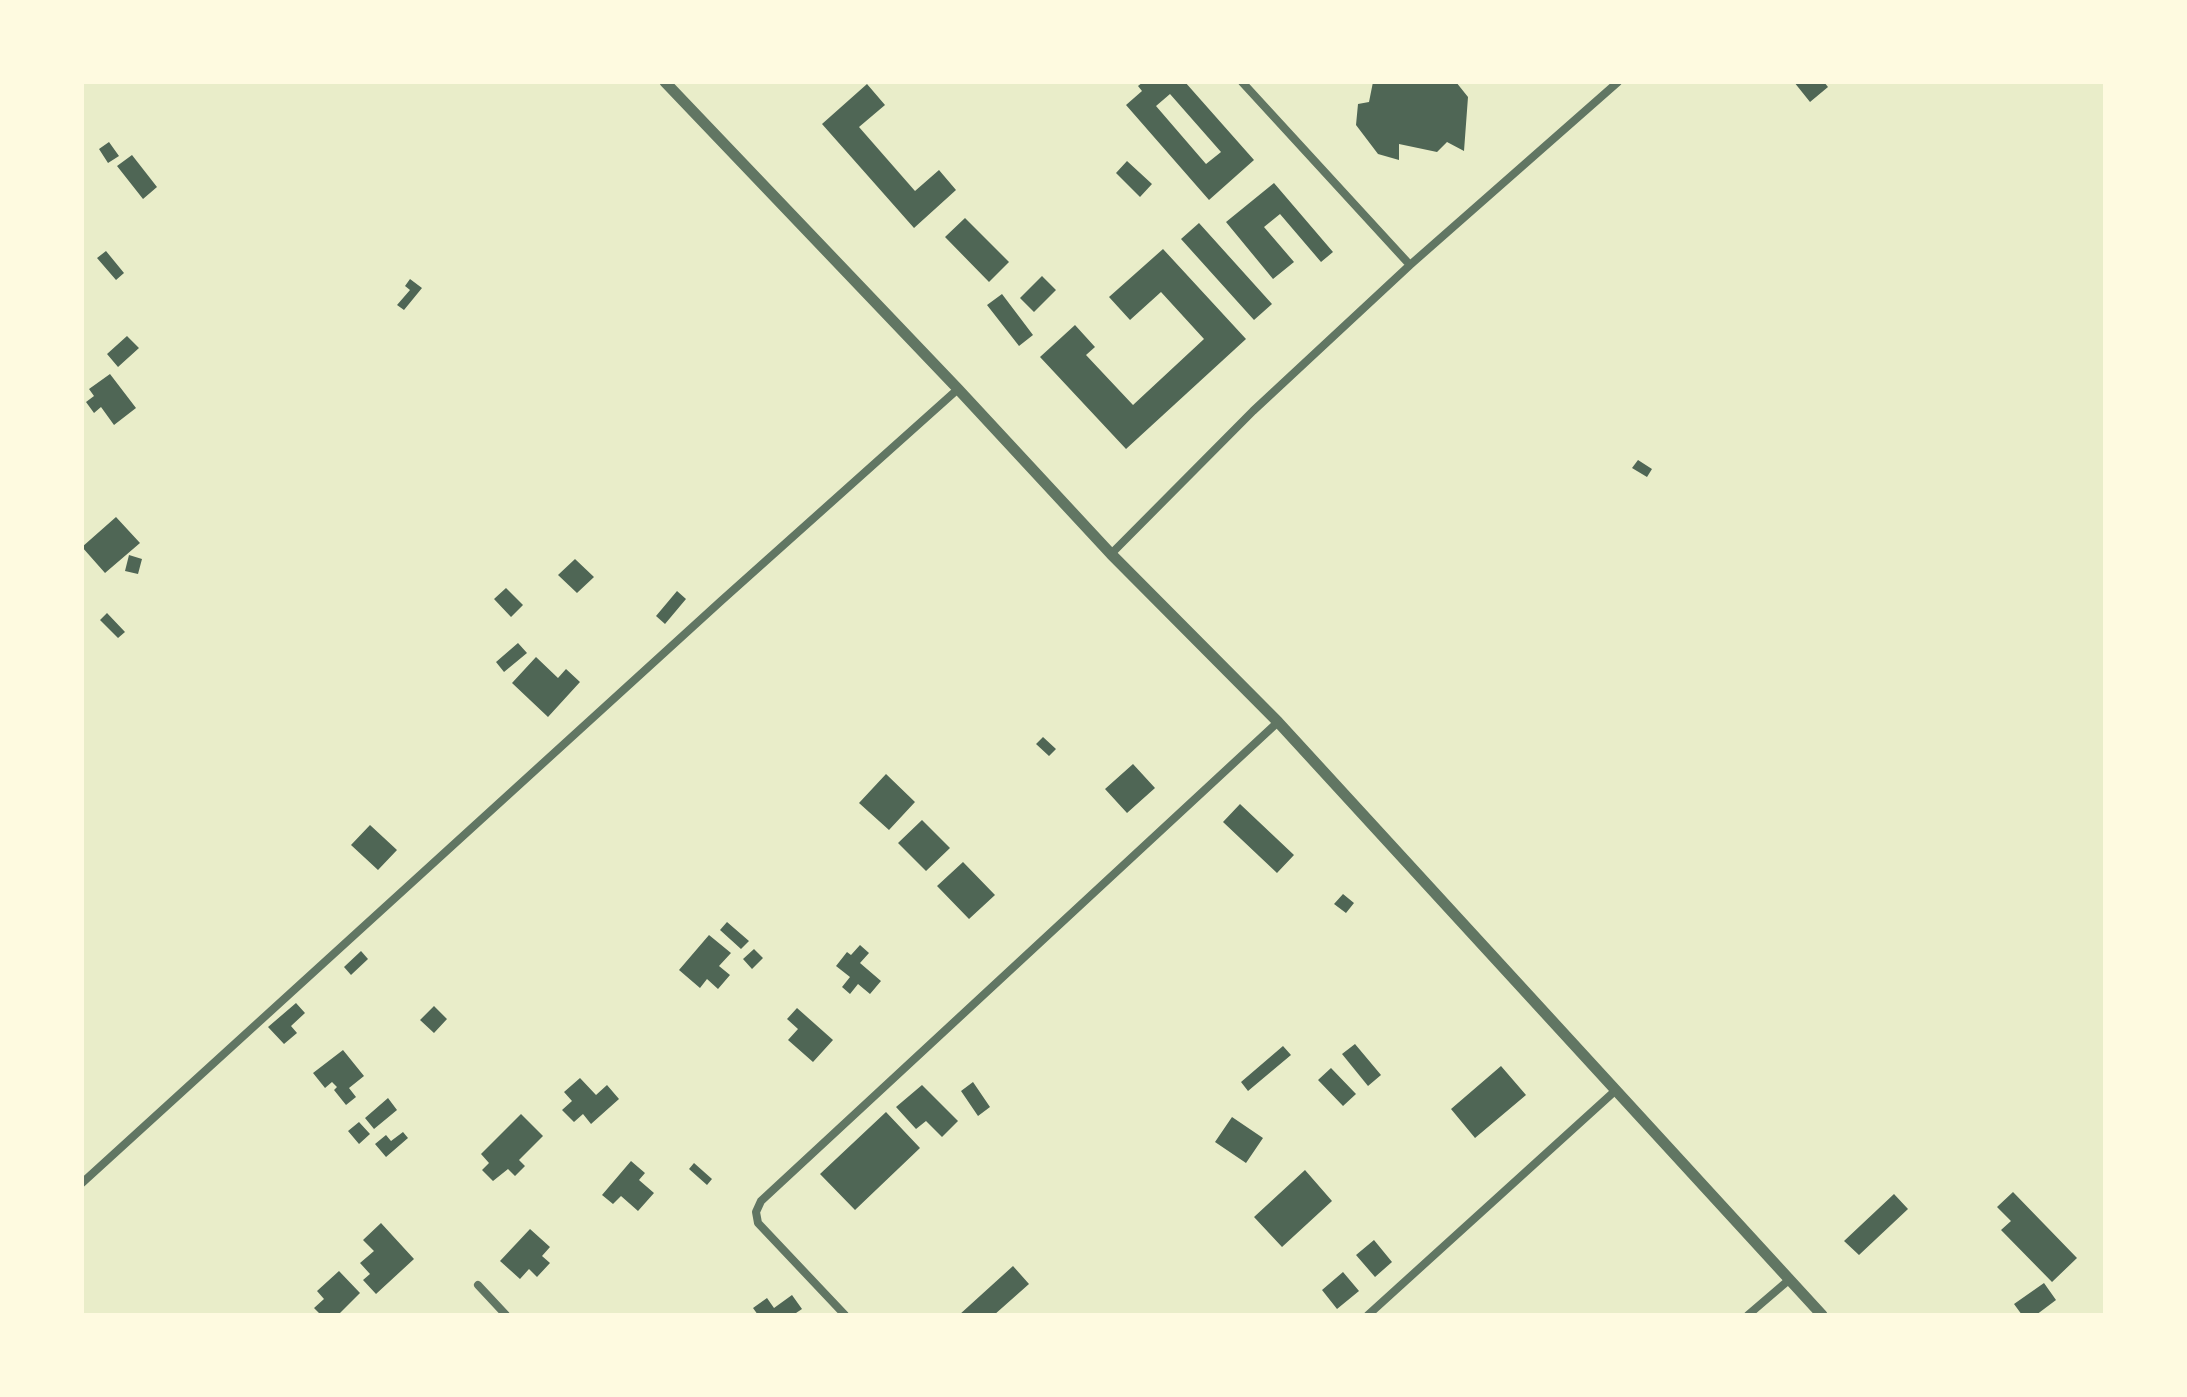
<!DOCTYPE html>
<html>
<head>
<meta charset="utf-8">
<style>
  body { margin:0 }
  #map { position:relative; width:2187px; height:1397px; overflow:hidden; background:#e9edc9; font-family:Merriweather,serif }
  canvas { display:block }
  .frame { position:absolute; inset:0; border:84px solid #fefae0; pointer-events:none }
</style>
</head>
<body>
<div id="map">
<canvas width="2187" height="1397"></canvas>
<div class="frame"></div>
</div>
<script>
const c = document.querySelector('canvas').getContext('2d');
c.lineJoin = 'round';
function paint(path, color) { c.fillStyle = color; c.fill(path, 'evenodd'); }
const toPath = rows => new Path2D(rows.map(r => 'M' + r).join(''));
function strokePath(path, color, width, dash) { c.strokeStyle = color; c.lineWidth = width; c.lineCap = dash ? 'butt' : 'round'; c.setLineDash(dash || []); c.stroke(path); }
paint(toPath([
  [1143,82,1185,82,1254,160,1209,200,1126,105,1142,91,1138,86],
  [1170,94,1221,152,1206,164,1156,106],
  [1373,82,1456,82,1468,97,1464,151,1447,142,1437,152,1399,144,1399,160,1378,154,1356,125,1358,104,1369,102],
  [1794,82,1824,82,1828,87,1810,102],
  [867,84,885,105,859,127,915,191,939,170,956,190,914,228,822,124],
  [109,142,119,156,108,163,99,149],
  [132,155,157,187,143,199,117,166],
  [1127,161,1152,184,1140,197,1116,173],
  [1274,183,1333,252,1321,262,1280,214,1264,227,1294,262,1273,279,1226,222],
  [965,218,1009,262,989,282,945,237],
  [1199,223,1272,304,1254,320,1181,239],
  [1163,249,1246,339,1126,449,1040,357,1075,325,1095,347,1086,355,1133,405,1204,339,1161,292,1130,320,1109,297],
  [106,251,124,273,116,280,97,258],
  [1042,276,1056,290,1034,312,1020,298],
  [410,279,422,288,404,310,397,305,410,290,405,286],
  [1002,294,1033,335,1019,346,987,305],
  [127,336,139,348,118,367,107,354],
  [110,374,136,408,114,425,101,407,94,413,86,402,94,396,89,389],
  [1638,460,1652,469,1647,477,1632,468],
  [116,517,140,543,105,573,82,547],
  [129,555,142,559,138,574,125,571],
  [575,559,594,577,577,593,558,575],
  [506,588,523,605,511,617,494,599],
  [677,591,686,599,665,624,656,616],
  [107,613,125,632,118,638,100,620],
  [518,643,527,653,504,672,496,662],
  [536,657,558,678,566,669,580,682,548,717,512,683],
  [1043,737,1056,749,1049,756,1036,744],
  [1133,764,1155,788,1127,813,1105,789],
  [886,774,915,802,889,830,859,803],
  [1240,804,1294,855,1277,873,1223,822],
  [922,820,950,848,926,871,898,843],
  [370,825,397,850,378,870,351,845],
  [963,862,995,895,969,919,937,886],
  [1343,894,1354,903,1346,913,1334,904],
  [727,922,749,941,741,949,720,930],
  [709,935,731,953,719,966,730,975,718,989,707,979,700,988,679,970],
  [860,945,869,953,860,963,881,981,870,994,858,984,850,994,842,987,850,977,836,966,847,952,851,955],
  [754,949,763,958,752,969,743,959],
  [361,951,368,959,351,975,344,967],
  [296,1003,305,1013,291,1026,297,1033,284,1044,268,1027],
  [434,1006,447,1019,434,1033,420,1020],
  [797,1008,833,1040,813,1062,788,1040,798,1029,787,1019],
  [1355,1044,1381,1075,1368,1086,1342,1054],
  [1283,1046,1291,1055,1248,1091,1241,1082],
  [343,1050,364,1076,349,1088,356,1097,346,1105,334,1090,337,1087,332,1082,325,1088,313,1073],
  [1501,1066,1526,1095,1475,1138,1451,1109],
  [1331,1068,1356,1094,1343,1106,1318,1080],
  [580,1078,596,1095,607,1085,619,1099,591,1124,583,1114,574,1122,562,1110,572,1101,564,1092],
  [973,1082,990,1107,978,1116,961,1091],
  [922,1085,958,1121,942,1137,926,1121,916,1129,896,1107],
  [388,1098,397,1110,374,1129,365,1118],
  [886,1112,920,1148,855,1210,820,1174],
  [521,1114,543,1136,519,1160,525,1166,515,1176,508,1169,493,1181,482,1170,489,1163,481,1154],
  [1232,1117,1263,1138,1246,1163,1215,1142],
  [359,1122,370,1134,359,1144,348,1131],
  [403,1132,408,1138,386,1157,375,1144,386,1135,391,1141],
  [631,1161,645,1173,639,1180,654,1193,638,1211,621,1196,613,1204,602,1195],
  [694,1163,712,1179,707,1185,689,1169],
  [1305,1170,1332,1201,1282,1247,1254,1217],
  [2013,1192,2077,1258,2052,1282,2001,1230,2011,1221,1997,1207],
  [1894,1194,1908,1209,1859,1255,1844,1241],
  [381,1223,414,1259,376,1294,363,1280,370,1274,360,1263,374,1251,363,1240],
  [530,1229,550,1247,542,1256,550,1263,537,1277,529,1269,520,1279,500,1261],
  [1374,1240,1392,1262,1375,1277,1356,1255],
  [1013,1266,1029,1284,994,1315,959,1315],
  [339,1271,360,1293,338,1315,321,1315,314,1308,324,1299,317,1291],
  [1343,1272,1359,1291,1337,1309,1322,1290],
  [2044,1283,2056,1300,2036,1315,2022,1315,2014,1304],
  [792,1295,802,1309,793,1315,758,1315,753,1308,767,1298,774,1308]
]), '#4f6655');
strokePath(toPath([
  [1410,265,1618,82],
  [1111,554,1253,411,1410,265,1242,82],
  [82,1183,721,601,958,389],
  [478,1285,506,1315],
  [845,1315,758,1223,756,1212,761,1201,1278,722],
  [1368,1315,1616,1090],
  [1748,1315,1790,1279]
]), '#617663', 8);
strokePath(toPath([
  [665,82,958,389,1111,554,1278,722,1822,1315]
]), '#617663', 11);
</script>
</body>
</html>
